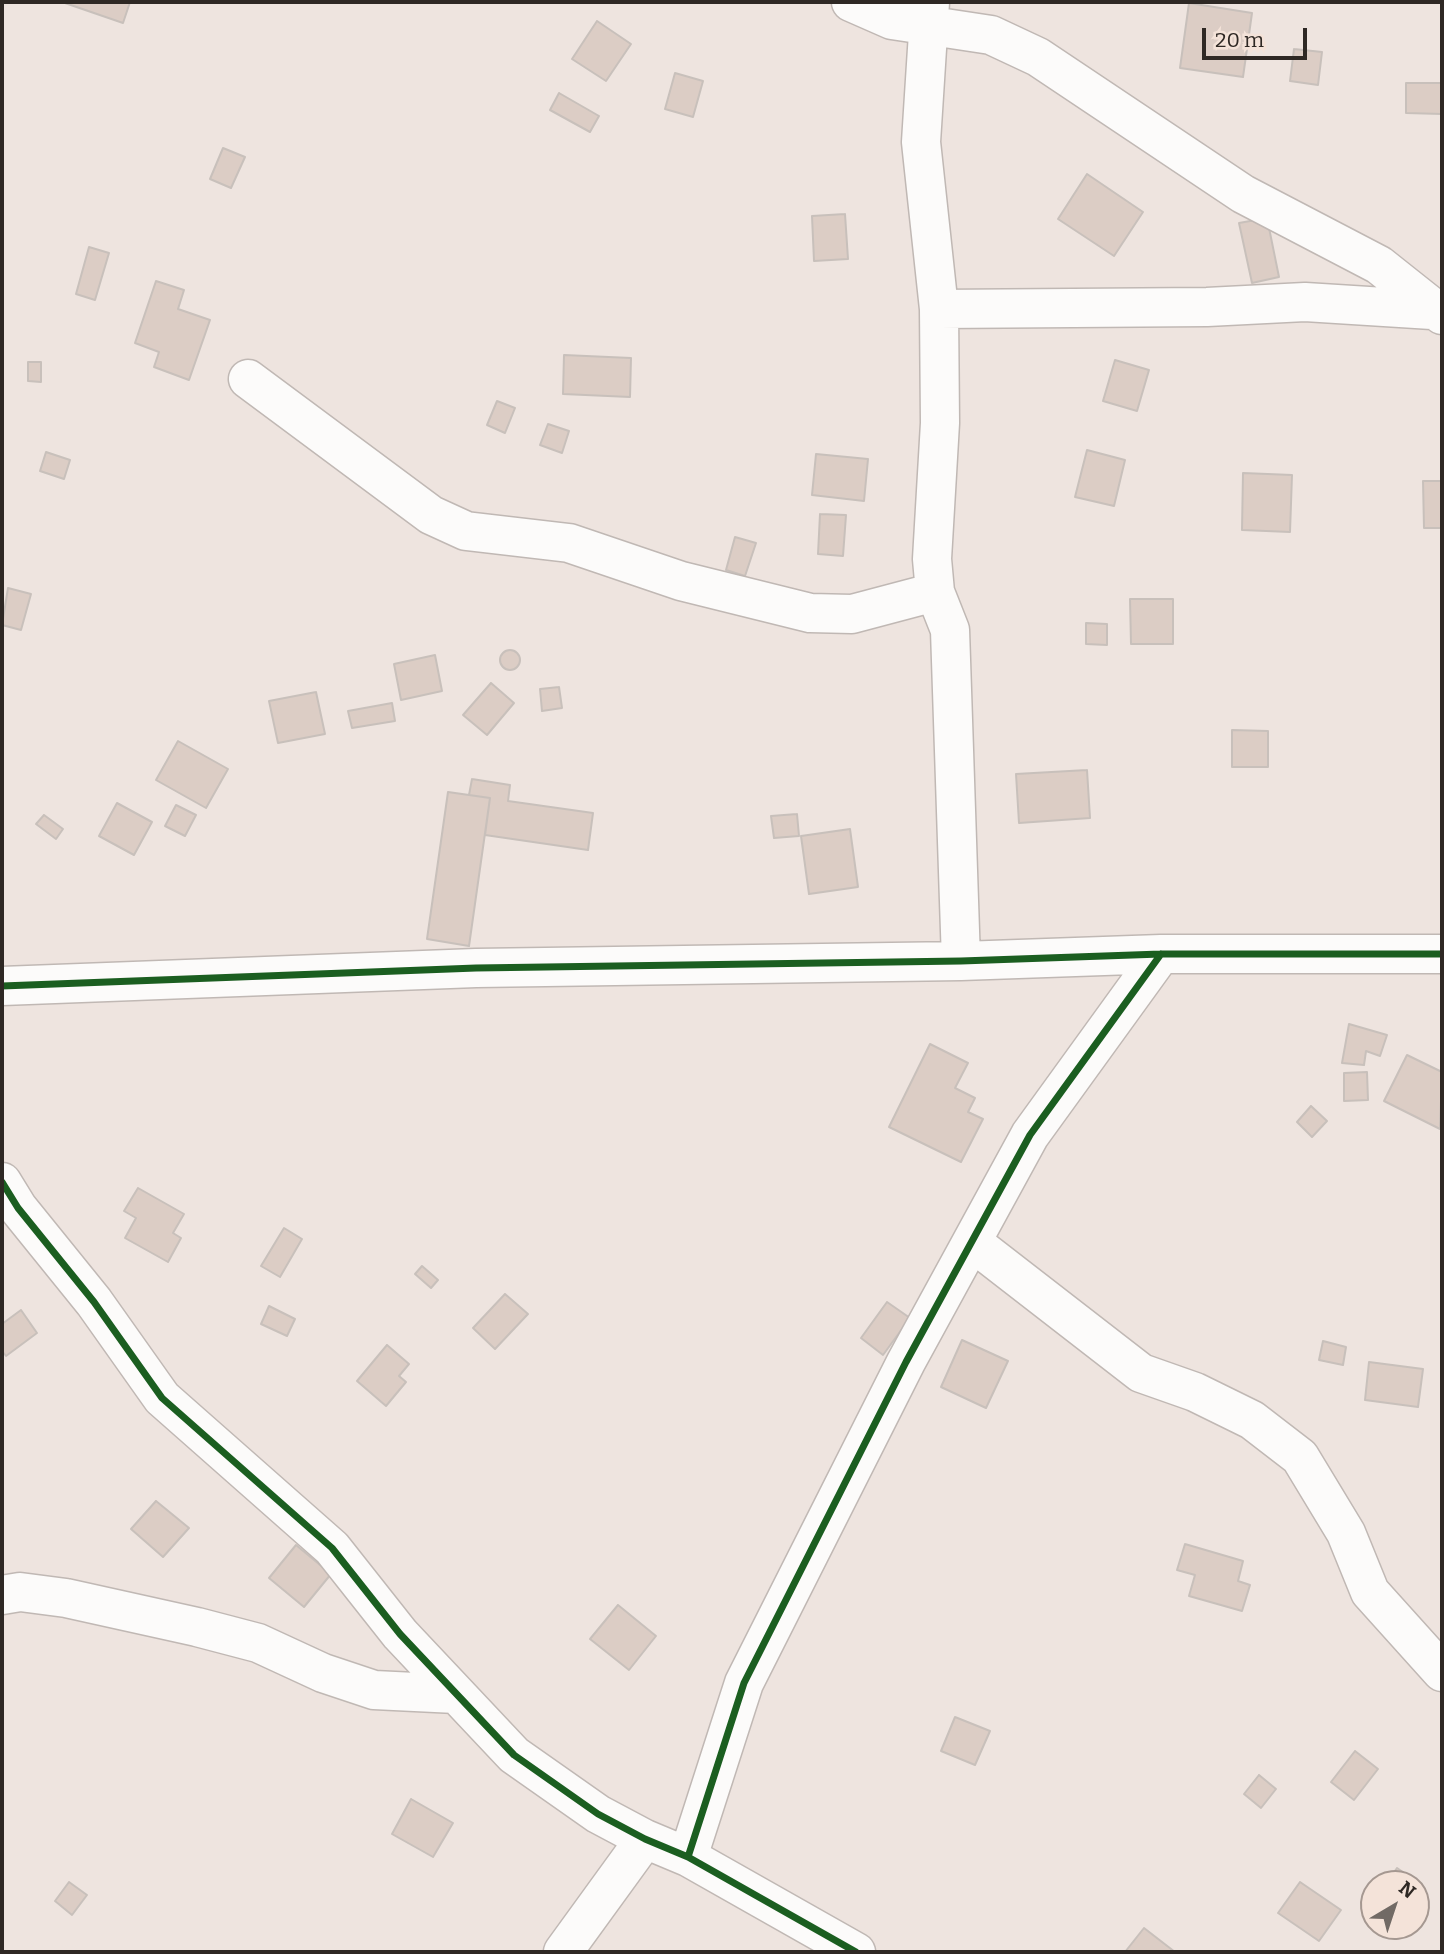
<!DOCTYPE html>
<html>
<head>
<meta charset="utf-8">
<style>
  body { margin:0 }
  #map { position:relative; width:1444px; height:1954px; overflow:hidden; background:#eee4df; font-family:Bitter,serif }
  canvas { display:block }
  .frame { position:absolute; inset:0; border:4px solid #2e2824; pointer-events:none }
  .north { position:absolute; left:1360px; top:1870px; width:70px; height:70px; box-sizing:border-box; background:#f4e3d9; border:2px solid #a59891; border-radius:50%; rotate:39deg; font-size:19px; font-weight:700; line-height:28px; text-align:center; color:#2e2824 }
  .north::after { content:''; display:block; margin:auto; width:24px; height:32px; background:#716a65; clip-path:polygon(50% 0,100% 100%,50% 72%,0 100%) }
  .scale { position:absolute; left:1202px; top:28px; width:105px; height:32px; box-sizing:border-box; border:4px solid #2e2824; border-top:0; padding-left:9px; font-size:21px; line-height:24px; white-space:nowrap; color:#2e2824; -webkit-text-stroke:5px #f4e3d9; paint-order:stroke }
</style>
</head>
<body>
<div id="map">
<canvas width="1444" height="1954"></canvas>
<div class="frame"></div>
<div class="north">N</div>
<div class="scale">20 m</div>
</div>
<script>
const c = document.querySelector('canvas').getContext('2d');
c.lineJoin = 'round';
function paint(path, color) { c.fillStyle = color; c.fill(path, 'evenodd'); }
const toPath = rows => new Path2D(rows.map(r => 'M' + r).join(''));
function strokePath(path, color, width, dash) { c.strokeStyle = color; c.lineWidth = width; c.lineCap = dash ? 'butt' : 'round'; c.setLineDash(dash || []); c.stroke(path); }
const building = toPath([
  [62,2,130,2,123,23,62,2],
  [1189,3,1252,13,1243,77,1180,68,1189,3],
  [597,21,631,44,606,81,572,59,597,21],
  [1294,49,1322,52,1318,85,1290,81,1294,49],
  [675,73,703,81,693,117,665,109,675,73],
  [1406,83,1442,83,1442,114,1406,113,1406,83],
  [559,93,599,116,590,132,550,110,559,93],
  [223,148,245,157,231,188,210,179,223,148],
  [1087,174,1143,212,1114,256,1058,219,1087,174],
  [845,214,848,259,814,261,812,216,845,214],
  [1267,218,1279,277,1252,283,1239,223,1267,218],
  [89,247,109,253,95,300,76,294,89,247],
  [156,281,184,290,178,309,210,320,189,380,154,367,159,352,135,343,156,281],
  [564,355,631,358,630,397,563,394,564,355],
  [1115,360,1149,370,1137,411,1103,401,1115,360],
  [28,362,41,362,41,382,28,381,28,362],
  [497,401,515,408,505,433,487,425,497,401],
  [548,424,569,431,562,453,540,445,548,424],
  [1087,450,1125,460,1114,506,1075,497,1087,450],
  [46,452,70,460,64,479,40,471,46,452],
  [816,454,868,459,864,501,812,495,816,454],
  [1243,473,1292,475,1290,532,1242,530,1243,473],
  [1423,481,1442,481,1442,528,1424,528,1423,481],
  [820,514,846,515,843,556,818,554,820,514],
  [735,537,756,543,745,576,726,570,735,537],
  [8,588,31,594,21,630,2,625,8,588],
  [1130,599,1173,599,1173,644,1131,644,1130,599],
  [1086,623,1107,624,1107,645,1086,644,1086,623],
  '500 660a10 10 0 1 1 20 0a10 10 0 1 1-20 0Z',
  [435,655,442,691,401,700,394,664,435,655],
  [491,683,514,703,487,735,463,715,491,683],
  [559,687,562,708,542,711,540,689,559,687],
  [316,692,325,734,278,743,269,701,316,692],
  [392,703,395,721,352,728,348,711,392,703],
  [1232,730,1268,731,1268,767,1232,767,1232,730],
  [178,741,228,769,206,808,156,780,178,741],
  [1087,770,1090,818,1019,823,1016,774,1087,770],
  [472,779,510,785,508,801,593,813,588,850,485,835,490,798,469,795,472,779],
  [448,792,490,798,469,946,427,939,448,792],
  [117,803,152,822,134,855,99,836,117,803],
  [176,805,196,815,185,836,165,826,176,805],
  [797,814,799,836,774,838,771,816,797,814],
  [44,815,63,829,56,839,36,824,44,815],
  [850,829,858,887,809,894,801,836,850,829],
  [1349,1024,1387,1035,1380,1056,1366,1051,1364,1065,1342,1063,1349,1024],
  [930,1044,968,1063,955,1088,975,1098,968,1112,983,1119,961,1162,889,1127,930,1044],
  [1407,1055,1442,1072,1440,1129,1384,1101,1407,1055],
  [1367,1072,1368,1100,1344,1101,1344,1073,1367,1072],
  [1311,1106,1327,1121,1312,1137,1297,1122,1311,1106],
  [138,1188,184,1214,173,1233,181,1238,168,1262,125,1238,136,1218,124,1211,138,1188],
  [284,1228,302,1239,280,1277,261,1266,284,1228],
  [422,1266,438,1280,431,1288,415,1274,422,1266],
  [505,1294,528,1314,495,1349,473,1328,505,1294],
  [887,1302,910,1318,883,1355,861,1338,887,1302],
  [269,1306,295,1319,287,1336,261,1324,269,1306],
  [21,1310,37,1333,6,1356,2,1351,2,1324,21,1310],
  [962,1340,1008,1361,986,1408,941,1387,962,1340],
  [1323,1341,1346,1347,1343,1365,1319,1360,1323,1341],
  [387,1345,409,1364,399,1376,406,1382,386,1406,357,1381,387,1345],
  [1369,1362,1423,1369,1418,1407,1365,1400,1369,1362],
  [156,1501,189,1528,163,1557,131,1529,156,1501],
  [1185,1544,1243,1561,1238,1581,1250,1585,1242,1611,1189,1596,1195,1575,1177,1570,1185,1544],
  [296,1545,331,1574,304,1607,269,1578,296,1545],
  [618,1605,656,1636,629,1670,590,1639,618,1605],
  [955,1717,990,1731,975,1765,941,1751,955,1717],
  [1355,1751,1378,1769,1354,1800,1331,1782,1355,1751],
  [1259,1775,1276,1789,1261,1808,1244,1794,1259,1775],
  [411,1799,453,1823,433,1857,392,1834,411,1799],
  [1397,1868,1419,1883,1416,1887,1416,1884,1386,1884,1397,1868],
  [69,1882,87,1895,72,1915,55,1901,69,1882],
  [1300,1882,1341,1910,1319,1941,1278,1913,1300,1882],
  [1144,1928,1175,1952,1125,1952,1144,1928]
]);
paint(building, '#dccdc5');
strokePath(building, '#c8c0bb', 2);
const minor = toPath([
  [851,2,892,20,991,35,1038,57,1243,194,1379,265,1442,315],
  [930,2,921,142,939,309,940,423,932,559,935,592,950,630,961,961],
  [939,309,1207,307,1305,302,1432,310],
  [248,379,431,515,466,531,569,543,681,581,810,613,852,614,935,592],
  [2,986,476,968,961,961,1161,954,1442,954],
  [2,1182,18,1208,94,1302,162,1398,332,1548,400,1634,514,1755,598,1814,645,1839,688,1857,856,1952],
  [972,1242,1141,1373,1195,1392,1252,1420,1300,1457,1346,1533,1370,1592,1442,1672],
  [2,1595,20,1592,66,1598,197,1627,258,1643,323,1673,374,1690,456,1694],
  [688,1857,744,1683,906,1362,1030,1135,1161,954],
  [563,1952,645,1839]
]);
strokePath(minor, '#c0b8b4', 41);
strokePath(minor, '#fcfbfa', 38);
strokePath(toPath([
  [2,986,476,968,961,961,1161,954,1442,954],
  [2,1182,18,1208,94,1302,162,1398,332,1548,400,1634,514,1755,598,1814,645,1839,688,1857,856,1952],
  [688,1857,744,1683,906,1362,1030,1135,1161,954]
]), '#1b5e20', 7);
</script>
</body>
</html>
